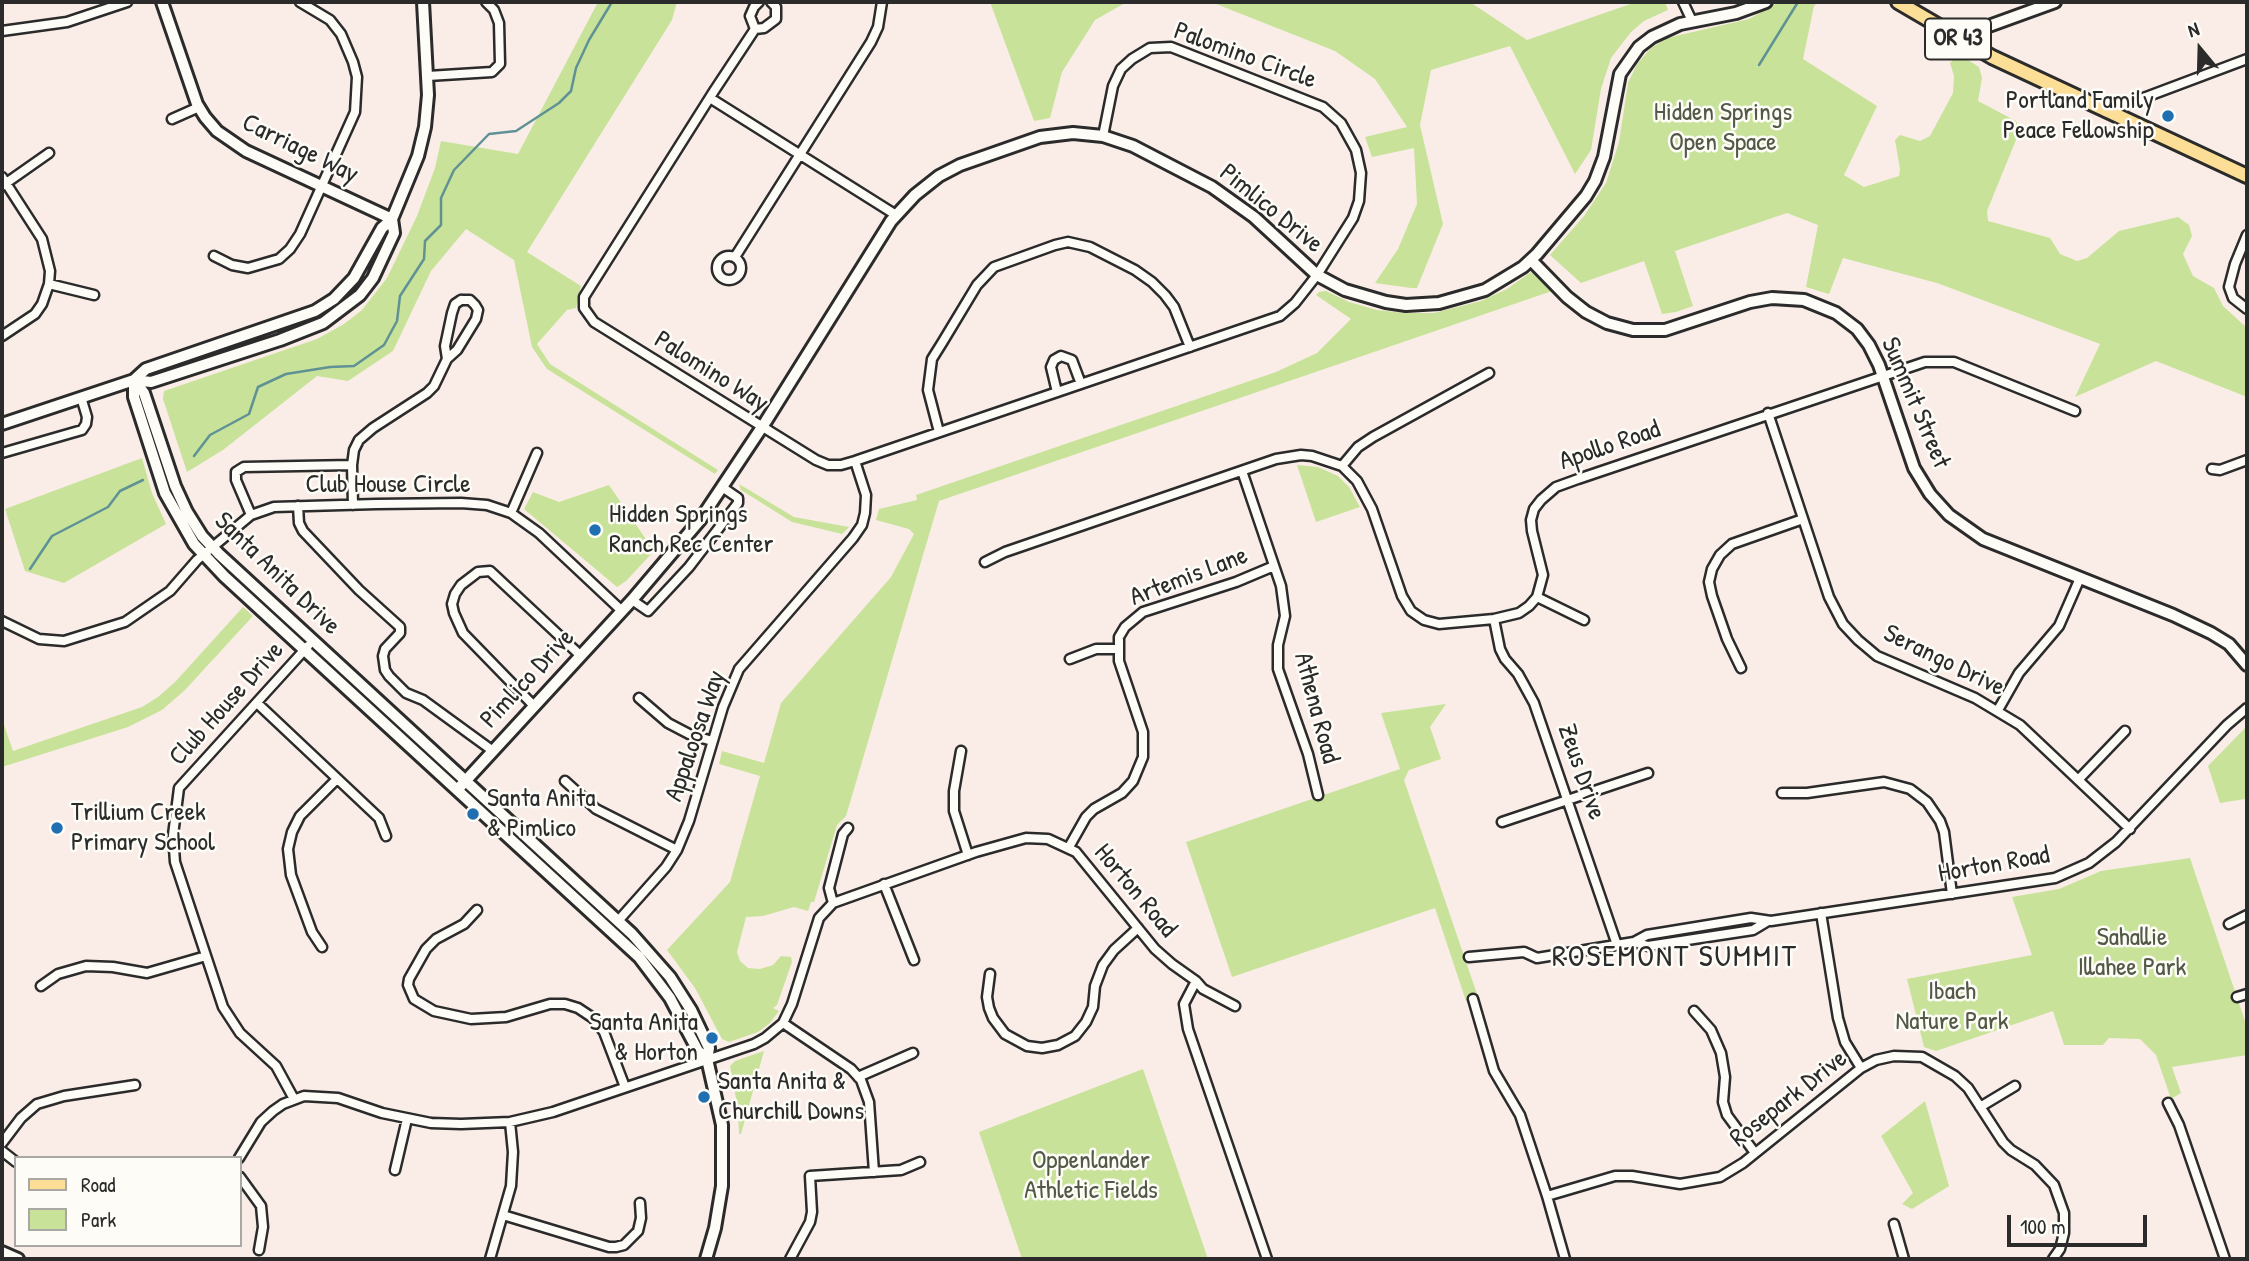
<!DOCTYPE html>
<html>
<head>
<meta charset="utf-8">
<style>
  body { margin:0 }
  #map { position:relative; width:2249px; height:1261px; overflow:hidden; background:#faede7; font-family:"Patrick Hand",sans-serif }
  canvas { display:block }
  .frame { position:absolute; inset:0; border:4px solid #2b2b2b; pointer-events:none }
  .legend { position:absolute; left:14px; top:1156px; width:228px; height:91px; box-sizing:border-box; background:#fdfcf7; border:2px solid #a9a8a5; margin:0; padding:9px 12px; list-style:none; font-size:21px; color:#2b2b2b }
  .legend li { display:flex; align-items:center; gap:14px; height:35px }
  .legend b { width:35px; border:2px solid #a9a8a5 }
  .north { position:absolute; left:2165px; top:14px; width:70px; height:70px; -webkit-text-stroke:5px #fdfcf7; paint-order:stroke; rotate:341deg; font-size:19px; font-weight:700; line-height:28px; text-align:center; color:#2b2b2b }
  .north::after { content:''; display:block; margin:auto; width:24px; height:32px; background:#2b2b2b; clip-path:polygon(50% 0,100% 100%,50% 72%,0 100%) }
  .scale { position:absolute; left:2007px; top:1215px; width:140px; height:32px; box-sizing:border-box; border:4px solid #2b2b2b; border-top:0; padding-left:9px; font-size:21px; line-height:24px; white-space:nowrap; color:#2b2b2b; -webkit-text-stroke:5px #fdfcf7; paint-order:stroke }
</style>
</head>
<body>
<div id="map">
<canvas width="2249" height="1261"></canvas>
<div class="frame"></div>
<ul class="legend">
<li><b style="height:9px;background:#fcde96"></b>Road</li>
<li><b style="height:19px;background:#c8e399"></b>Park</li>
</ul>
<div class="north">N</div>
<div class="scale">100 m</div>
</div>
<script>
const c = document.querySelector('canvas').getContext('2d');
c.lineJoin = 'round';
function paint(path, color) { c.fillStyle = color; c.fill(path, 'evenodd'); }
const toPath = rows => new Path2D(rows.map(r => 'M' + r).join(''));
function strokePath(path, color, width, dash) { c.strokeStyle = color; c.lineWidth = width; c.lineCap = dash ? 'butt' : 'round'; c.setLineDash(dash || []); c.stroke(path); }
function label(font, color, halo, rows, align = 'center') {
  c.font = font + ' "Patrick Hand",sans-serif'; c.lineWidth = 5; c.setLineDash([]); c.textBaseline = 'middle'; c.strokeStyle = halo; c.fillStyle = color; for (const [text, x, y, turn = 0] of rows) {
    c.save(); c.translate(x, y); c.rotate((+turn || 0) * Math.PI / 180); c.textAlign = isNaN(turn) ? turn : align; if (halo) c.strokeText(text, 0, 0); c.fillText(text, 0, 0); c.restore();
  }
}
paint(toPath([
  [598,2,677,2,672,20,527,252,581,286,576,308,567,310,537,344,550,364,718,470,715,474,547,369,532,347,514,260,466,229,431,271,393,351,348,381,317,376,223,450,187,472,163,399,164,391,317,339,344,324,362,310,387,278,417,216,435,168,441,141,518,154],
  [990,2,1127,2,1095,20,1062,72,1050,118,1034,121],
  [1211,2,1470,2,1527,40,1636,2,1665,2,1668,10,1644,21,1631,32,1611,58,1601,89,1591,150,1575,174,1510,46,1431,70,1420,125,1443,224,1417,288,1411,288,1375,283,1398,249,1417,204,1414,148,1372,157,1365,137,1407,127,1375,79,1335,51],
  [1779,2,1818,2,1814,6,1803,59,1877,106,1844,175,1864,187,1899,176,1900,169,1895,140,1900,135,1920,141,1930,136,1953,93,1954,76,1950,63,1955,58,1965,58,1979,67,1982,78,1978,101,2016,121,2020,130,1987,211,1988,221,2050,238,2060,254,2077,261,2087,258,2119,231,2178,217,2189,225,2192,236,2183,254,2193,276,2214,288,2223,306,2247,328,2247,397,2156,361,2075,397,2100,344,1937,283,1843,258,1829,294,1806,287,1818,225,1787,213,1675,251,1693,306,1676,312,1662,314,1644,261,1581,283,1550,255,1584,216,1606,183,1619,142,1628,83,1637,64,1651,48,1667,38,1749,19],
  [1531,272,1552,291,939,501,846,816,837,825,814,902,811,902,808,911,794,907,763,916,746,917,737,952,740,961,748,968,760,969,773,965,781,956,791,957,792,962,777,1005,773,1008,779,1011,770,1023,758,1032,729,1042,722,1039,695,988,667,950,730,882,760,776,719,764,722,751,764,763,781,703,891,577,914,534,909,529,876,520,879,509,917,500,916,495,1276,372,1317,353,1351,319,1316,295,1319,292,1326,291,1349,302,1377,310,1405,313,1434,313,1481,301,1507,289],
  [142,458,152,493,166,524,64,583,25,571,5,509],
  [1297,465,1318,467,1338,476,1349,487,1360,507,1316,522],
  [739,484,794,517,849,527,842,534,792,522,741,490],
  [609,485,654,551,626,581,617,587,524,509,533,492,559,502],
  [243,607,253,616,185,690,162,710,128,727,2,767,2,719,13,751,142,707,158,697,176,681],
  [1446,704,1430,727,1441,759,1409,770,1404,780,1478,997,1466,1001,1435,908,1232,977,1186,842,1400,769,1381,713],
  [2247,726,2247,796,2245,799,2220,803,2208,766],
  [2190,858,2247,1027,2247,1055,2172,1067,2181,1093,2171,1099,2156,1055,2140,1039,2109,1038,2103,1045,2064,1045,2053,1011,1936,1051,1924,1047,1907,979,2032,955,2012,897,2059,889,2101,871],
  [764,1051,741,1134,739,1134,738,1109,730,1066,735,1061],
  [1143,1069,1208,1259,1022,1259,979,1132],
  [1925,1101,1949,1186,1912,1209,1902,1204,1913,1193,1881,1136]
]), '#c8e399');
strokePath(toPath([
  [1759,65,1798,2],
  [194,456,210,435,249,414,258,387,286,374,330,367,354,366,384,345,397,321,400,296,424,259,425,241,441,225,441,198,454,170,489,134,516,131,559,103,571,91,576,68,589,40,612,2],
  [30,569,52,536,108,507,120,491,143,480]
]), '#609295', 2.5);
const street = toPath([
  [771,2,776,7,776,19,764,28,755,29,714,91,584,297,584,308,594,322,816,460,828,465,841,465,855,461,1280,316,1295,303,1317,275,1353,218,1359,201,1361,173,1356,150,1341,123,1323,107,1171,47,1150,48,1132,59,1121,69,1113,86,1103,136],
  [1683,2,1692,21],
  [755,29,750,16,754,7,759,2],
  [2,31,67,22,127,2],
  [428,76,492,72,500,64,499,23,494,10,486,2],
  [710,98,896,215],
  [2106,112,2247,59],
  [172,119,199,107],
  [2,177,42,239,50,271,49,284,42,304,35,314,2,336],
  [2,186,49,153],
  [2247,235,2235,264,2229,287,2233,298,2247,309],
  '717 268a12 12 0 1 1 24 0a12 12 0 1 1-24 0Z',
  [214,256,232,265,248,268,279,259,290,249,300,234,355,112,357,77,353,62,341,34,330,20,300,2],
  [735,257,871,42,878,27,882,2],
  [49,284,94,295],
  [461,300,470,300,475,305,478,310,476,319,457,350,447,359,445,346,452,313,455,304,461,300],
  [1057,392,1051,367,1054,360,1061,356,1072,360,1081,384],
  [1768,413,1829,597,1843,624,1858,640,1877,656,1975,698,2020,725,2130,829],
  [939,432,928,390,932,359,942,343,977,285,994,267,1055,245,1068,242,1090,247,1135,270,1152,282,1165,295,1174,307,1190,347],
  [2,453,82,430,86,424,87,417,81,397],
  [1342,466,1358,447,1373,437,1489,373],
  [2212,469,2220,470,2247,460],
  [1242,471,1281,586,1285,616,1278,645,1278,669,1308,754,1318,795],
  [353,505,352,465,354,450,359,440,373,428,427,393,434,386,447,359],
  [298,506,299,523,303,531,359,590,400,627,400,633,385,649,383,656,385,670,389,676,406,693,423,700,493,751],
  [511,513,537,453],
  [251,515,236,480,236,472,244,467,352,465],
  [985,562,1005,552,1276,459,1301,455,1312,456,1342,466,1357,481,1372,509,1402,596,1411,611,1424,620,1439,624,1494,619,1519,613,1529,606,1537,597,1543,575,1532,531,1531,520,1534,509,1541,500,1556,487,1578,479,1925,362,1954,362,2075,411],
  [1537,597,1584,620],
  [632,600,648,611,689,567,738,503,738,498,722,487],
  [1494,619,1500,649,1505,659,1518,674,1534,703,1617,945],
  [2,621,39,639,64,641,125,622,170,591,197,560,251,515,274,507,376,504,461,503,487,505,511,513,539,533,622,611],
  [1070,659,1096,649,1117,649],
  [1741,668,1727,639,1712,596,1709,582,1712,569,1720,555,1732,544,1803,519],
  [639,698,668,723,689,734,712,741],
  [257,703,379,818,386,836],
  [534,706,463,633,454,613,452,604,455,594,461,585,478,572,490,571,580,655],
  [1998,710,2019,673,2059,626,2080,578],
  [961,751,954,791,954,811,968,855],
  [2079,779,2125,731],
  [565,781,596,809,677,850],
  [1782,793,1807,793,1884,782,1910,789,1927,802,1940,821,1944,832,1952,894],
  [1502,822,1648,773],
  [1069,847,1086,817,1094,809,1122,793,1133,781,1143,757,1143,732,1119,661,1119,637,1125,627,1143,612,1236,582,1274,566],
  [884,884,914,960],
  [833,903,829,888,843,834,848,828],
  [477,910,464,924,436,939,426,949,409,979,408,985,414,999,434,1011,471,1019,506,1017,550,1004,565,1004,578,1008,593,1018,604,1032,625,1087],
  [1821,913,1838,1018,1845,1042,1861,1068],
  [618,921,666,867,677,850,689,821,723,707,739,669,853,538,862,525,865,513,866,495,855,461],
  [2229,924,2247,915],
  [1634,942,1648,946,1753,930,1768,921],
  [322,947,312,932,291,875,288,849,292,832,300,816,337,779],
  [1469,957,1524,952,1537,958,1634,942,1647,935,1751,918,1771,921,2055,878,2089,863,2116,842,2227,725,2247,708],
  [990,974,987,997,989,1008,993,1018,1005,1034,1027,1046,1042,1048,1058,1045,1075,1036,1086,1022,1093,1007,1095,986,1103,965,1114,950,1138,928],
  [1196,981,1184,1004,1188,1029,1267,1259],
  [41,986,58,974,86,966,113,967,147,973,206,956],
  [2237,997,2247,994],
  [1473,999,1494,1071,1520,1115,1547,1196,1565,1259],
  [1694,1011,1711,1030,1721,1053,1725,1077,1723,1102,1727,1115,1755,1153],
  [783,1023,851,1069,861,1080,869,1102,874,1172],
  [858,1077,913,1053],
  [294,1099,276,1066,240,1033,223,1007,175,862,173,835,179,788,308,646],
  [2168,1103,2179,1125,2225,1259],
  [1980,1107,2015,1086],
  [2,1143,21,1118,37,1104,64,1096,135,1085],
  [2,1151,16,1162],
  [239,1158,261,1122,273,1111,283,1104,304,1096,338,1098,382,1113,431,1123,461,1124,510,1122,553,1112,754,1044,765,1038,783,1023,792,1004,819,918,833,903,976,852,1026,838,1048,839,1076,852,1155,949,1172,964,1196,981,1203,989,1235,1006],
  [395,1170,407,1119],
  [240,1177,261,1206,263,1227,259,1250],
  [1547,1196,1615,1176,1632,1176,1680,1184,1720,1177,1743,1163,1861,1068,1876,1060,1894,1056,1922,1057,1955,1076,1968,1088,2003,1142,2011,1150,2035,1165,2054,1185,2064,1213,2064,1233,2060,1249,2053,1259],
  [503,1215,609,1247,616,1247,624,1245,638,1231,641,1218,640,1203],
  [1894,1224,1904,1259],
  [490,1259,511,1186,513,1152,510,1122],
  [790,1259,810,1222,812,1212,810,1176,901,1170,920,1162]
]);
const secondary = toPath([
  [162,2,197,104,205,117,217,131,246,151,392,219],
  [1961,41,1986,27,2055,2],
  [1531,260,1567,297,1586,312,1607,323,1633,330,1665,330,1750,302,1772,298,1804,300,1836,313,1857,329,1869,345,1879,365,1914,468,1930,494,1949,515,1983,539,2173,615,2211,633,2229,644,2247,665],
  [134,380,144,393,175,486,187,512,202,536,219,554,632,934,670,977,691,1010,709,1048,707,1059,722,1125,722,1186,715,1228,706,1259],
  [134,380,134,397,165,493,194,544,224,576,639,957,670,998,698,1051,707,1059],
  [134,380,146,369,315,311,334,299,354,278,382,228,392,219,418,156,425,127,428,95,423,2],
  [2,424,134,380,151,382,280,340,323,323,360,295,373,278,394,233,392,219],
  [458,789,632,600,700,520,766,421,891,221,915,195,939,176,960,165,1040,137,1073,133,1103,136,1133,146,1212,187,1254,217,1317,275,1345,290,1386,302,1406,305,1439,303,1485,290,1523,267,1537,254,1586,196,1595,181,1604,157,1620,74,1639,47,1652,37,1680,24,1736,13,1766,2],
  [2,1252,18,1259]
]);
const primary = toPath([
  [1898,2,1992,57,2247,176]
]);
strokePath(street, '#2b2b2b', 13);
strokePath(secondary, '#2b2b2b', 16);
strokePath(primary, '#2b2b2b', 18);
strokePath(street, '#fdfcf7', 8);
strokePath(secondary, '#fdfcf7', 10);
strokePath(primary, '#fcde96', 12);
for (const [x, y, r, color] of [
  [2168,116,7,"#1f6fb2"],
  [595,530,7,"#1f6fb2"],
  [473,814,7,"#1f6fb2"],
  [57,828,7,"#1f6fb2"],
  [712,1038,7,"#1f6fb2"],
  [704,1097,7,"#1f6fb2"]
]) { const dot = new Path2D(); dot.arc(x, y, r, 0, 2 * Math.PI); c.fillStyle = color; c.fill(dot); strokePath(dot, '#fdfcf7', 2.5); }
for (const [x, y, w] of [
  [1958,39,66]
]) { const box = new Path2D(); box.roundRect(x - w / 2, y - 20.5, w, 41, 5); c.fillStyle = '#fdfcf7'; c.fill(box); strokePath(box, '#2b2b2b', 2); }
label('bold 24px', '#2b2b2b', null, [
  ["OR 43",1958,39]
]);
label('26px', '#2b2b2b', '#fdfcf7', [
  ["Palomino Circle",1245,56,20],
  ["Carriage Way",300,149,26],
  ["Pimlico Drive",1271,209,39],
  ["Palomino Way",711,372,32],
  ["Summit Street",1915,403,67],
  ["Apollo Road",1610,446,-19],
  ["Club House Circle",388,485],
  ["Santa Anita Drive",277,574,44],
  ["Artemis Lane",1189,577,-21],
  ["Serango Drive",1944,661,26],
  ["Pimlico Drive",528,679,-47],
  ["Club House Drive",227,704,-48],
  ["Athena Road",1316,708,75],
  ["Appaloosa Way",696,736,-71],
  ["Zeus Drive",1581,772,71],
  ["Horton Road",1994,865,-10],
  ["Horton Road",1135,891,50],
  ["Rosepark Drive",1789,1099,-38]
]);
label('26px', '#2b2b2b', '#fdfcf7', [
  ["Portland Family",2154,101,"right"],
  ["Peace Fellowship",2154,131,"right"],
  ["Hidden Springs",609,515],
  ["Ranch Rec Center",609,545],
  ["Santa Anita",487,799],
  ["& Pimlico",487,829],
  ["Trillium Creek",71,813],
  ["Primary School",71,843],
  ["Santa Anita",698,1023,"right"],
  ["& Horton",698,1053,"right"],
  ["Santa Anita &",718,1082],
  ["Churchill Downs",718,1112]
], 'left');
label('26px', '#525946', '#fdfcf7', [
  ["Hidden Springs",1723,113],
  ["Open Space",1723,143],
  ["Sahallie",2132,938],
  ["Illahee Park",2132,968],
  ["Ibach",1952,992],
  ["Nature Park",1952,1022],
  ["Oppenlander",1091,1161],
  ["Athletic Fields",1091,1191]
]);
c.letterSpacing = '2px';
label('30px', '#2b2b2b', '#fdfcf7', [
  ["ROSEMONT SUMMIT",1675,958]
]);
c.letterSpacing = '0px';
</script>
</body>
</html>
